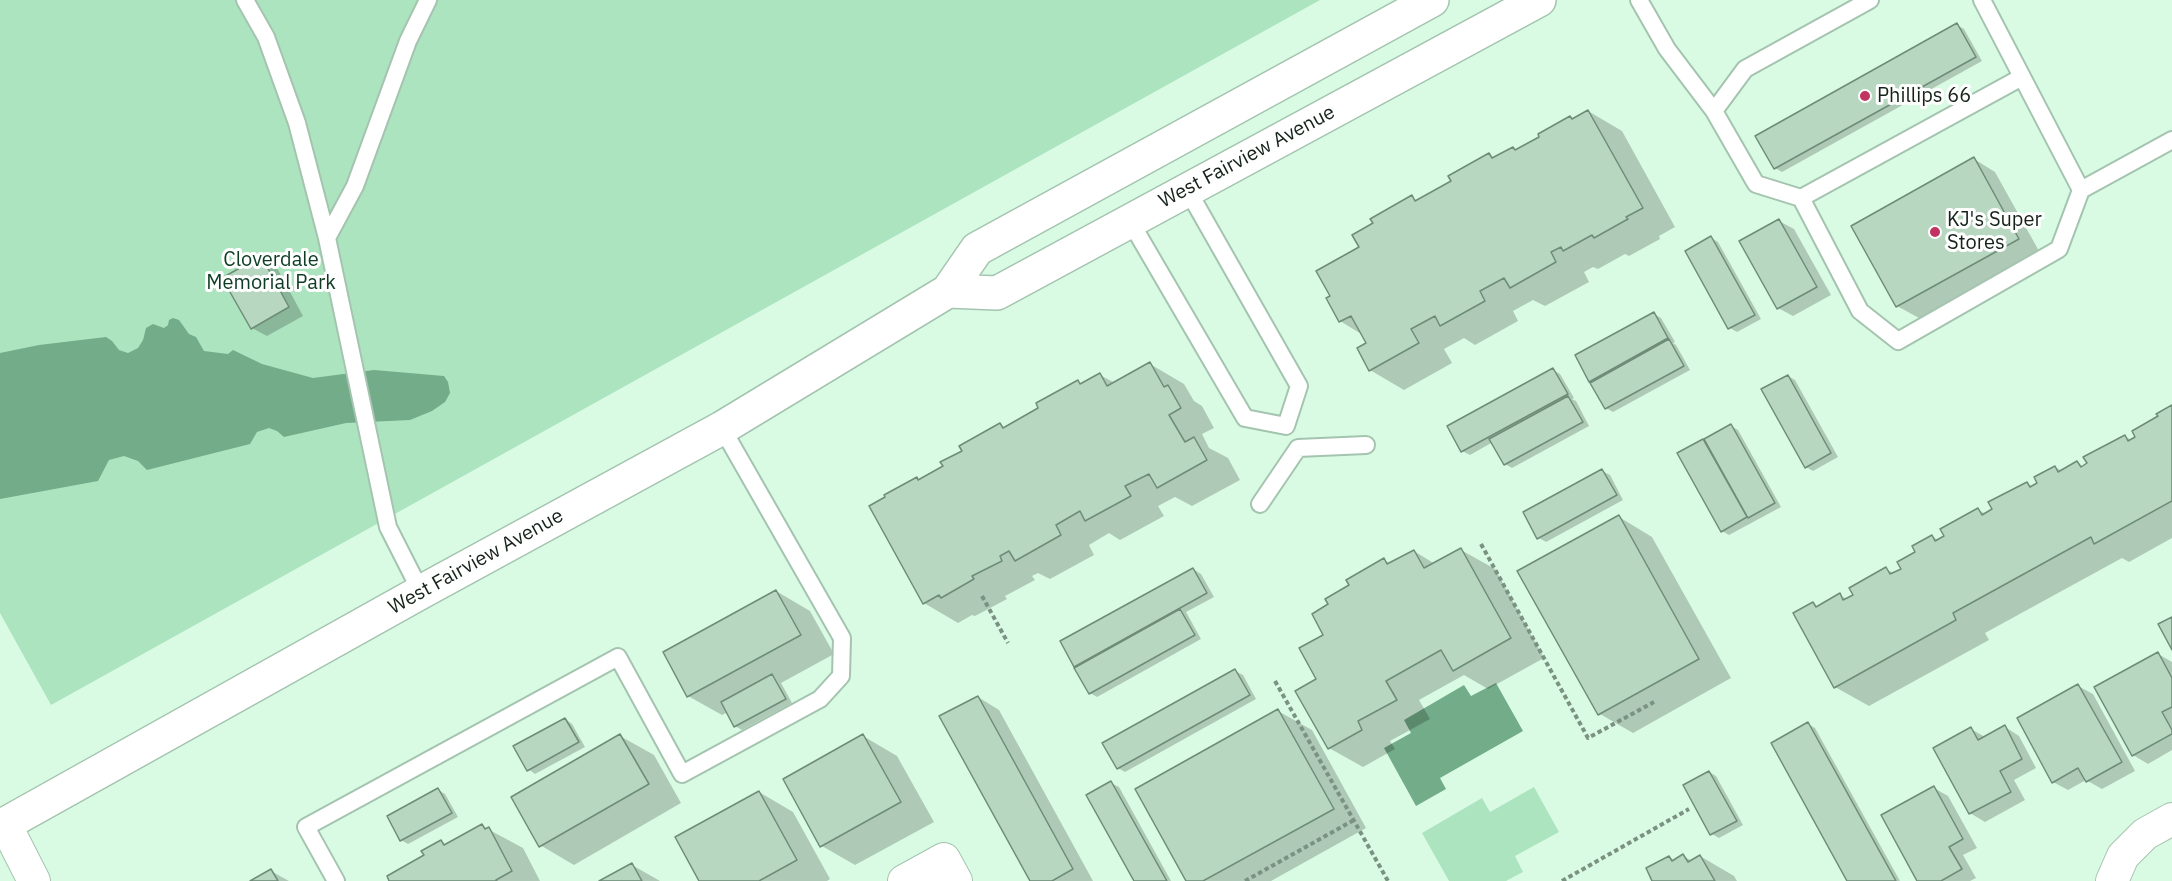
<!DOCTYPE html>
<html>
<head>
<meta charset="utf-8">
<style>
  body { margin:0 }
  canvas { display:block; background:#d9fbe4 }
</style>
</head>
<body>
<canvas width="2172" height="881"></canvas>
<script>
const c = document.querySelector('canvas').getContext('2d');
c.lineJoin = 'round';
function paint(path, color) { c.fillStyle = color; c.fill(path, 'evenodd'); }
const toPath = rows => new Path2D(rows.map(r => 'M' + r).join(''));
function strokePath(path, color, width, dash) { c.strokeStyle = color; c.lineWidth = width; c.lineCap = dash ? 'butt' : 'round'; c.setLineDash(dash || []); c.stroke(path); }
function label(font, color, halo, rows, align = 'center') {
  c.font = font + ' "IBM Plex Sans",sans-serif'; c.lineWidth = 6; c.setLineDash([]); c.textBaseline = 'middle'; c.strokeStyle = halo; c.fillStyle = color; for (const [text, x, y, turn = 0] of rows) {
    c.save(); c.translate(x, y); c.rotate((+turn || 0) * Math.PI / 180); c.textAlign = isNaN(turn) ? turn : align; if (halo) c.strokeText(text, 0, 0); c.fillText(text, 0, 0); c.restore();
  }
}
paint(toPath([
  [0,0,1320,0,51,705,0,613],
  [1534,787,1559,832,1515,856,1523,872,1506,881,1449,881,1422,833,1482,798,1490,812]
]), '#ade4c0');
paint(toPath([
  [173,318,179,320,189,334,196,337,204,351,228,354,233,350,262,364,313,378,374,370,444,376,448,382,450,393,445,402,432,411,410,420,346,423,284,437,277,431,269,428,257,432,250,444,147,470,138,461,124,456,109,460,98,481,0,499,0,353,39,345,106,337,112,341,119,350,128,353,138,348,143,340,146,328,153,324,164,328,168,325,169,320],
  [1496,683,1523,731,1440,778,1446,789,1416,806,1384,748,1411,733,1404,720,1464,685,1471,696]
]), '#72ac88');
paint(toPath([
  [1957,25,1964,29,1982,61,1782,172,1775,168],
  [1588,111,1622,131,1675,227,1659,236,1660,239,1629,256,1625,254,1598,269,1593,267,1584,272,1589,282,1545,306,1533,300,1513,311,1518,321,1475,345,1464,338,1444,349,1452,363,1404,390,1370,370,1368,343,1363,335,1340,321,1332,296,1361,248,1412,197,1418,201,1453,182,1489,155,1495,158,1513,148,1517,151,1570,118,1573,120],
  [1974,159,1995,172,2039,251,1919,318,1897,306],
  [1779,221,1794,229,1831,295,1793,316,1778,308],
  [1711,238,1718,242,1761,319,1737,332,1730,328,1687,251],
  [261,258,276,266,303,316,267,336,252,328],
  [1654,314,1661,318,1675,342,1673,343,1676,345,1690,370,1613,412,1606,408,1594,383,1591,381],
  [1150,364,1184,384,1194,401,1202,406,1214,428,1202,434,1209,448,1228,458,1240,480,1192,506,1175,497,1158,506,1164,516,1120,540,1109,533,1089,545,1094,555,1050,579,1038,573,1032,576,1035,580,1005,596,1007,599,975,616,972,615,958,623,924,603,917,479,920,480,945,467,1000,425,1005,428,1041,409,1078,382,1083,385,1100,375,1115,383],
  [1553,370,1560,374,1574,398,1572,399,1576,401,1589,426,1512,468,1505,464,1493,442,1470,455,1462,451],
  [1788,376,1795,380,1838,457,1813,471,1806,467],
  [2172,407,2172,538,2129,562,2122,558,1985,633,1989,640,1869,706,1835,687,1813,604,1818,607,1840,595,1848,600,1886,569,1895,574,1903,569,1932,536,1938,540,1978,510,1986,514,2027,484,2033,487,2055,467,2062,471,2077,463,2084,467,2125,436,2131,440],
  [1731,426,1738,430,1781,507,1729,535,1722,531,1679,454],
  [1602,471,1610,475,1623,500,1546,542,1539,538],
  [1619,517,1652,537,1731,678,1633,733,1600,714],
  [1461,550,1495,569,1544,658,1488,689,1464,675,1419,700,1430,719,1390,741,1395,749,1363,767,1329,748,1318,680,1330,605,1384,560,1391,564,1414,551,1435,564],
  [1193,569,1201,574,1214,597,1186,612,1201,639,1097,697,1090,693,1062,642],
  [776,591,810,611,834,654,781,683,792,703,742,730,735,726,728,712,722,715,688,696],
  [2158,654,2172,662,2172,750,2148,764,2133,755],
  [1235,671,1243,675,1256,699,1125,772,1118,768],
  [2078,686,2093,694,2135,771,2102,789,2086,780,2068,790,2053,782],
  [978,697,999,710,1093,881,1032,881],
  [1278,711,1312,730,1366,828,1271,881,1187,881],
  [565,719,572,724,585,747,535,774,528,769],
  [1808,724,1815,728,1900,881,1849,881],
  [2005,727,2019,736,2036,768,2014,780,2025,800,1985,822,1970,813,1971,729,1985,737],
  [620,736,654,755,681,803,574,865,540,845],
  [863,736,897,756,934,822,855,865,822,846],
  [1709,772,1716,776,1743,825,1719,838,1712,834],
  [1111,783,1119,787,1171,881,1135,881],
  [1934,788,1948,796,1977,848,1963,855,1976,878,1970,881,1919,881],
  [438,790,445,794,458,817,408,844,401,840],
  [759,792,793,812,830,879,827,881,701,881],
  [482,826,523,848,540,881,391,881,426,856,441,842,447,845],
  [1683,856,1692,861,1700,856,1734,876,1737,881,1654,881,1669,857,1675,861],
  [632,865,660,881,602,881],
  [271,871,289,881,253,881]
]), '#0003');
const building = toPath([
  [1957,23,1976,57,1774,169,1755,136,1957,23],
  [1588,110,1643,208,1626,217,1628,219,1594,238,1592,235,1563,251,1561,247,1551,252,1556,262,1510,288,1504,278,1480,291,1485,301,1440,326,1435,316,1411,329,1419,343,1369,371,1357,348,1366,343,1351,316,1339,322,1326,298,1330,296,1316,271,1359,247,1352,235,1373,223,1370,219,1412,195,1415,201,1451,181,1448,176,1489,153,1492,158,1513,147,1515,150,1539,137,1538,134,1570,116,1572,119,1588,110],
  [1974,157,2019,239,1896,307,1851,226,1974,157],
  [1779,219,1817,287,1777,309,1739,241,1779,219],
  [1711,236,1755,315,1728,329,1685,251,1711,236],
  [261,256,289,307,251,329,222,278,261,256],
  [1654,312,1668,338,1589,382,1575,355,1654,312],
  [1669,339,1684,366,1605,409,1590,383,1669,339],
  [1150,362,1164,387,1168,385,1181,408,1169,415,1185,442,1194,437,1207,460,1157,488,1149,474,1125,486,1131,496,1085,521,1080,511,1056,525,1061,535,1015,561,1009,551,1000,556,1002,561,972,576,974,579,941,598,939,595,923,604,869,506,885,497,884,495,917,477,918,480,943,466,940,462,962,451,959,446,1000,423,1003,428,1038,408,1036,403,1078,380,1080,384,1100,373,1107,386,1150,362],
  [1553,368,1568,394,1461,452,1447,426,1553,368],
  [1788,375,1831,453,1805,468,1761,389,1788,375],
  [1568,396,1583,422,1504,465,1489,439,1568,396],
  [2172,405,2172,501,2094,544,2091,537,1953,613,1956,620,1834,688,1793,613,1813,602,1816,607,1840,593,1843,600,1853,595,1849,588,1886,567,1890,574,1901,569,1897,562,1915,552,1912,546,1932,535,1935,541,1944,536,1940,529,1978,508,1982,515,1992,509,1988,502,2027,482,2030,487,2037,483,2034,477,2055,466,2058,472,2077,461,2081,467,2087,463,2083,457,2125,435,2128,441,2135,437,2132,431,2158,416,2156,414,2172,405],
  [1731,424,1775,503,1748,518,1704,439,1731,424],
  [1703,439,1747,517,1721,532,1677,453,1703,439],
  [1602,469,1617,495,1537,539,1523,512,1602,469],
  [1619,515,1699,659,1598,715,1517,571,1619,515],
  [1461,548,1511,638,1453,671,1441,650,1386,681,1397,700,1358,721,1362,730,1328,749,1295,691,1316,679,1299,648,1323,635,1312,614,1328,604,1325,599,1349,585,1346,580,1384,558,1387,564,1414,550,1424,568,1461,548],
  [1193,568,1207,593,1074,667,1060,641,1193,568],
  [776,590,801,635,687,697,663,652,776,590],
  [1180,609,1195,635,1089,694,1074,668,1180,609],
  [2172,617,2172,650,2158,624,2172,617],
  [2158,652,2172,678,2172,707,2162,712,2172,730,2172,734,2132,756,2094,687,2158,652],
  [1235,669,1250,695,1117,769,1102,743,1235,669],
  [772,674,786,699,734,727,721,702,772,674],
  [2078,684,2122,762,2086,782,2078,768,2052,783,2017,718,2078,684],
  [978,696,1073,869,1052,881,1030,881,939,716,978,696],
  [1278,709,1334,809,1203,881,1186,881,1135,789,1278,709],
  [565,718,579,742,527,771,513,746,565,718],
  [1808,722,1896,881,1847,881,1771,743,1808,722],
  [2005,725,2022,759,2000,771,2011,792,1969,814,1933,748,1971,727,1978,740,2005,725],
  [620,734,649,784,539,847,511,797,620,734],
  [863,734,901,802,820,847,783,779,863,734],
  [1709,771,1737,821,1710,835,1683,785,1709,771],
  [1111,781,1167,881,1134,881,1086,795,1111,781],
  [1934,786,1963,839,1949,847,1962,869,1941,881,1917,881,1881,815,1934,786],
  [438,788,452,813,400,841,387,816,438,788],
  [759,791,797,860,759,881,699,881,675,837,759,791],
  [482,824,485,829,489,827,512,871,496,880,497,881,389,881,387,876,424,855,421,851,441,840,444,845,482,824],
  [1683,854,1688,862,1700,855,1715,881,1652,881,1646,868,1669,856,1672,861,1683,854],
  [632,863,642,881,599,881,632,863],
  [271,869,278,881,250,881,271,869]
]);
paint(building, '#b7d7c1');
strokePath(building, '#6e8c78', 1.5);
const lane = toPath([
  [245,0,266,37,297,123,327,238,388,527,421,592],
  [1639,0,1667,49,1714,111],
  [1870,0,1745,69,1714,111,1756,184,1801,198,1860,311,1898,341,2059,249,2081,190,2172,140],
  [1982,0,2081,190],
  [1801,198,2022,77],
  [1130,221,1245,418,1286,426,1299,386,1187,189],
  [327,238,355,186,408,41,428,0],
  [1298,448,1366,445],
  [1260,504,1298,448],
  [336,881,306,827,618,657,682,774,820,699,841,676,842,638,722,428]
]);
const street = toPath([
  [5,824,34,881],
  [904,881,944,859,956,881],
  [2112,881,2123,856,2145,834,2172,819]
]);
const primary = toPath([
  [948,291,997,293,1539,0],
  [0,827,421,592,722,428,948,291,977,249,1432,0]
]);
strokePath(lane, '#a4c4af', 20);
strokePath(street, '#a4c4af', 34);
strokePath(primary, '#a4c4af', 36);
strokePath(toPath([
  [1481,544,1588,738,1654,702],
  [982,596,1008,643],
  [1275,681,1388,881],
  [1245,881,1354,820],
  [1562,881,1689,809]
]), '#7b9283', 4, [4.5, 3]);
strokePath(lane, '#fff', 16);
strokePath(street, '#fff', 32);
strokePath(primary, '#fff', 33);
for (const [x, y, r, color] of [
  [1865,96,6,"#c13361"],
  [1935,232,6,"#c13361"]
]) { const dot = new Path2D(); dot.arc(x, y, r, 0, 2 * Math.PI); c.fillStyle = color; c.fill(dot); strokePath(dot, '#fefefe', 2); }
label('20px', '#15221a', '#fefefe', [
  ["Phillips 66",1877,96],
  ["KJ's Super",1947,220],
  ["Stores",1947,243]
], 'left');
label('20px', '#15221a', '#fefefe', [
  ["West Fairview Avenue",1247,157,-28],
  ["West Fairview Avenue",476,562,-29]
]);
label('20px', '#0d3c23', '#fefefe', [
  ["Cloverdale",271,260],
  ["Memorial Park",271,283]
]);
</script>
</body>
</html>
